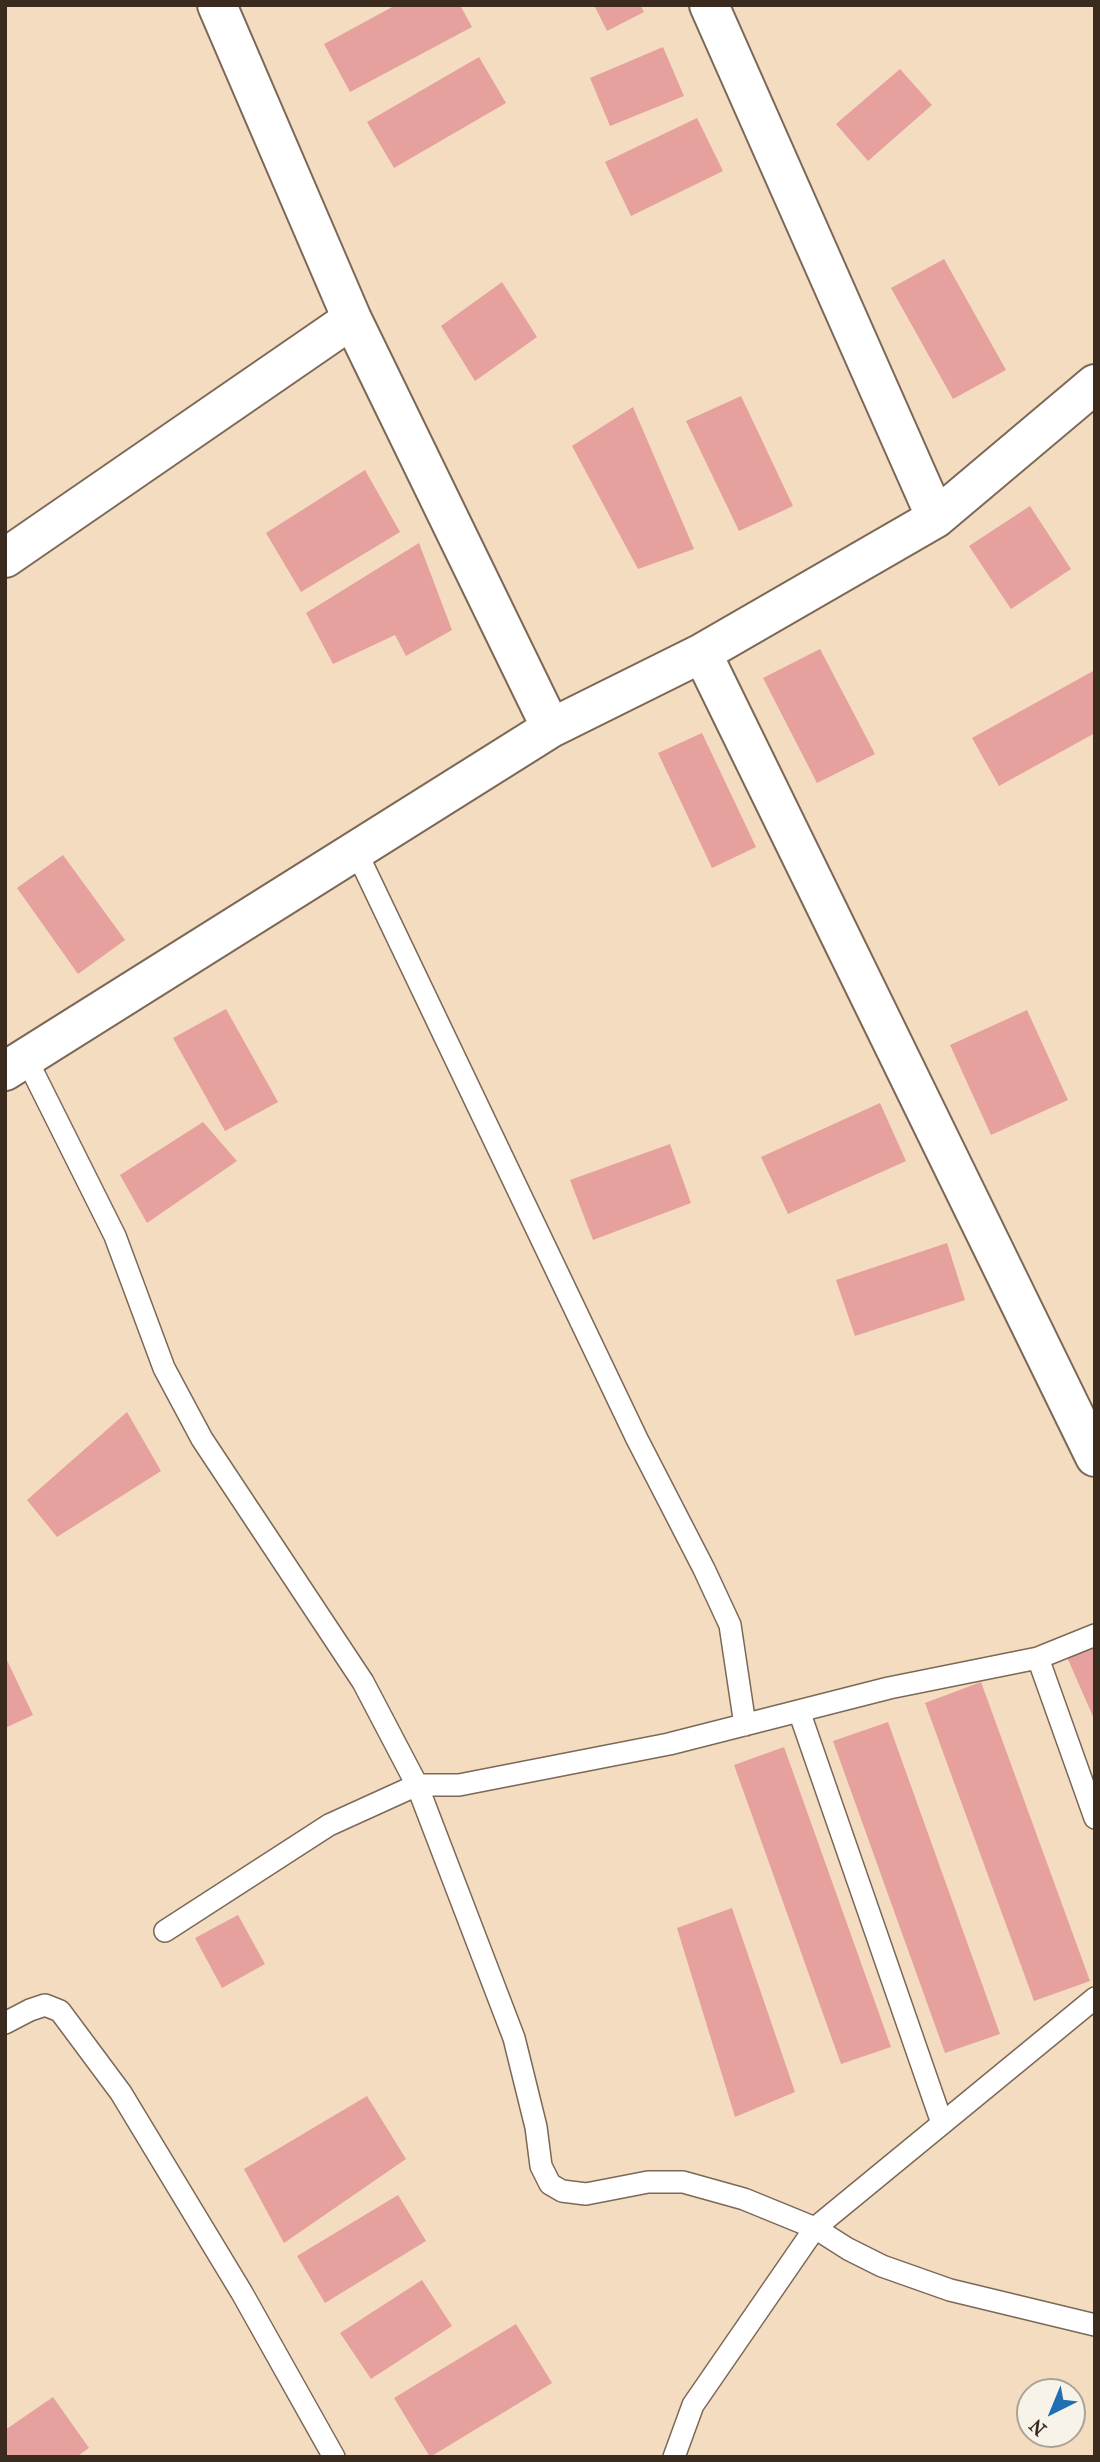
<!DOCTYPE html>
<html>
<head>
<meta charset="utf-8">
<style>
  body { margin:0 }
  #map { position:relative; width:1100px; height:2462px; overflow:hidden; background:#f4dcc0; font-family:"IM FELL French Canon",serif }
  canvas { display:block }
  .frame { position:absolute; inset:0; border:7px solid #3b2a1e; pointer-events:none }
  .north { position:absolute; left:1016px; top:2378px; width:70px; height:70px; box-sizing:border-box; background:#f7f3e8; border:2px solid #aca397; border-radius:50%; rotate:223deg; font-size:19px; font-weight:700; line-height:28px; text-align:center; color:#3b2a1e }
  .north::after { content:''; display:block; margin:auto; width:24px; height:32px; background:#1f6fb2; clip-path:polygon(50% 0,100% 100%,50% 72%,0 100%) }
</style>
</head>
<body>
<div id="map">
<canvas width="1100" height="2462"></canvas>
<div class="frame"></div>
<div class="north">N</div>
</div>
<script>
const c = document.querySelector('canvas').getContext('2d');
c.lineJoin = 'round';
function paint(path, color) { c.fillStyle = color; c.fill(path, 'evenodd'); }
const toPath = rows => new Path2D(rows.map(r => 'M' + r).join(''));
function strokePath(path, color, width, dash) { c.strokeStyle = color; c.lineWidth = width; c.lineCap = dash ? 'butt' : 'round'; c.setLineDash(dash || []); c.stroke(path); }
paint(toPath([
  [396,5,460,5,472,27,350,92,324,44],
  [594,5,640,5,644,12,607,31],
  [663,47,684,96,610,126,590,78],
  [479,57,506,103,394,168,367,122],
  [900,69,932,105,868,161,836,124],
  [697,118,723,171,631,216,605,162],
  [944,259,1006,370,953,399,891,288],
  [502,282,537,337,475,381,441,326],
  [741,396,793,506,739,531,686,421],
  [633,407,694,549,638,569,572,446],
  [365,470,400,532,301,592,266,533],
  [1030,506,1071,569,1011,609,969,546],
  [419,543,452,630,406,656,395,635,333,664,306,613],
  [820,649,875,754,817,783,763,678],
  [1095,670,1095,733,999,786,972,738],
  [702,733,756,847,712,868,658,753],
  [63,855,125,940,78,974,17,888],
  [226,1009,278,1102,225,1131,173,1038],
  [1027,1010,1068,1100,991,1135,950,1045],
  [880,1103,906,1161,788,1214,761,1157],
  [203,1122,237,1161,147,1223,120,1175],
  [670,1144,691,1203,593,1240,570,1180],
  [947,1243,965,1300,855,1336,836,1280],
  [127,1412,161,1471,57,1537,27,1500],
  [1095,1640,1095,1721,1066,1655],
  [5,1656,33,1715,5,1728],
  [981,1682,1090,1981,1034,2001,925,1703],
  [888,1722,1000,2034,945,2053,833,1741],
  [784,1747,891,2047,841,2064,734,1765],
  [732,1908,795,2092,735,2117,677,1928],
  [238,1915,265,1964,222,1988,195,1938],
  [367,2096,406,2159,284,2243,244,2169],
  [398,2195,426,2241,325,2303,297,2256],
  [422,2280,452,2326,371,2379,340,2333],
  [516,2324,552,2383,430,2457,394,2398],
  [53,2397,89,2448,76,2457,5,2457,5,2430]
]), '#e6a09e');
const lane = toPath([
  [356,851,637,1439,704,1569,730,1625,745,1725],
  [26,1058,115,1236,164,1368,202,1439,363,1682,417,1785,514,2038,536,2127,541,2166,550,2184,562,2191,586,2194,648,2182,683,2182,744,2199,815,2228,848,2249,882,2266,950,2290,1095,2325],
  [1038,1658,1095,1818],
  [799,1711,942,2123],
  [165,1931,329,1825,417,1785,459,1785,669,1744,889,1688,1038,1658,1095,1635],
  [5,2023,30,2010,45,2005,60,2011,121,2093,242,2293,334,2457],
  [674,2457,693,2405,815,2228,1095,1998]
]);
const street = toPath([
  [217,5,352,319,551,728],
  [709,5,936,518],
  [5,558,352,319],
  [702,653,1095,1457],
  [5,1071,551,728,702,653,936,518,1095,384]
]);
strokePath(lane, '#7c6857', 24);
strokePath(street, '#7c6857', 42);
strokePath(lane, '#fff', 21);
strokePath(street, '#fff', 38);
</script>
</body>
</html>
